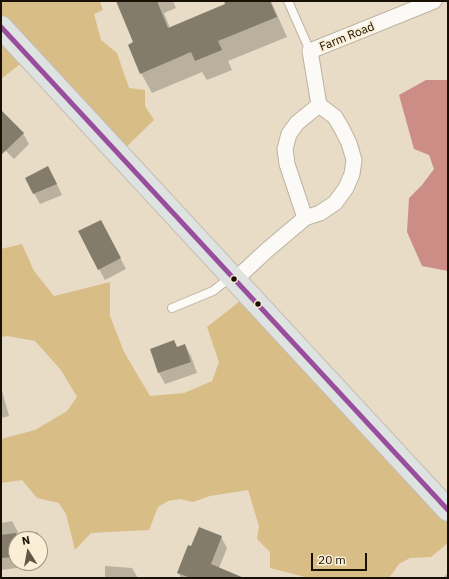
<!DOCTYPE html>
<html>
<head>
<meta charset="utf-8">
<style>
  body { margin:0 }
  #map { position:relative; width:449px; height:579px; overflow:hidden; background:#e8dcc6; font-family:"IBM Plex Sans",sans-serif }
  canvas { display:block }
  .frame { position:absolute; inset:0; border:2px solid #181003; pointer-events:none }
  .north { position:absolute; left:8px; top:531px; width:40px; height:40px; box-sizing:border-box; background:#fbeed6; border:1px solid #a09582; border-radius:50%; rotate:349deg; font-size:11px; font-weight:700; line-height:16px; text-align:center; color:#181003 }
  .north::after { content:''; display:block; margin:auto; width:14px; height:18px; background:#615747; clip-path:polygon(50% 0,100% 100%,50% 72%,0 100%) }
  .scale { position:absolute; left:311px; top:553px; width:56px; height:18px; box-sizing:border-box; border:2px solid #181003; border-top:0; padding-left:5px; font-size:12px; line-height:14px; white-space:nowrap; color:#181003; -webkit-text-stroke:3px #fbeed6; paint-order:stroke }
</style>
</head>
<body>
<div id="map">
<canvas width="449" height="579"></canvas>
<div class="frame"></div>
<div class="north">N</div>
<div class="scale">20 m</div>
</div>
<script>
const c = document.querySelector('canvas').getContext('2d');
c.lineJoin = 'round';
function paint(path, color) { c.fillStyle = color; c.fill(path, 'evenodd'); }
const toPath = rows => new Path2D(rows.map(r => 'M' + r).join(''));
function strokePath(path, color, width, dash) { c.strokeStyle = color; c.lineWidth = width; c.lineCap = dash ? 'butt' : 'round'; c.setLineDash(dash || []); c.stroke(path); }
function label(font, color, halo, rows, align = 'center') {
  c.font = font + ' "IBM Plex Sans",sans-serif'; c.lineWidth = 4; c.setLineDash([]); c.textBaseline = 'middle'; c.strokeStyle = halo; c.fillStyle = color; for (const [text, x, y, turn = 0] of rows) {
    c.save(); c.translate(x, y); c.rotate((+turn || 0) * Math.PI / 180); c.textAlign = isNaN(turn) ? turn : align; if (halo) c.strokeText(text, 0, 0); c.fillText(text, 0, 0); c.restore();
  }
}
paint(toPath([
  [1,1,100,1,103,10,94,14,101,40,117,53,129,88,145,90,145,106,154,120,120,153,29,57,1,79],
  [22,244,34,271,54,296,110,282,110,316,124,352,150,396,184,393,212,381,219,362,207,327,248,295,448,508,448,543,431,557,410,558,399,564,389,578,309,578,270,568,270,552,257,539,259,526,248,490,210,496,193,502,180,499,168,501,158,507,149,530,91,533,75,550,66,514,59,503,37,498,22,480,1,483,1,439,35,430,67,411,77,397,61,370,35,341,7,336,1,337,1,249]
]), '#d9bd87');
paint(toPath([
  [426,80,448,80,448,271,422,266,407,232,409,198,422,185,434,169,429,155,414,149,399,95]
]), '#cc8d86');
paint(toPath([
  [117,1,173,1,176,8,164,13,170,28,227,5,225,1,271,1,287,37,228,61,232,70,207,80,202,72,152,93,141,73,134,43],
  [1,118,23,133,29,144,14,159,1,146],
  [54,178,62,195,40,204,34,193],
  [101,221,126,269,105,280,99,269],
  [185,345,191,356,197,373,165,384,159,373,151,350,178,348],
  [1,387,9,416,1,418],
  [12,521,19,534,37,532,43,542,45,562,40,563,40,539,16,539,16,563,39,563,24,565,24,567,1,570,1,523],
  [221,537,227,548,219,568,235,578,181,578,178,572,192,548],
  [105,566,132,568,138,578,105,578],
  [448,573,448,578,443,578]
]), '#0003');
paint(toPath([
  [116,1,157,1,168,28,225,4,224,1,270,1,277,17,218,41,222,50,195,61,191,52,140,74,128,45,133,42],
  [1,110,24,133,1,155],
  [48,166,57,184,33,194,25,178],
  [101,220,121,258,98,270,78,231],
  [174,340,177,347,185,344,191,362,158,373,150,349],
  [199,527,222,536,211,564,244,578,191,578,177,573,188,545,191,546],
  [16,533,16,557,1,558,1,535]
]), '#837c6b');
const lane = toPath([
  [288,1,310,51],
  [172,308,213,291,232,276]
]);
const street = toPath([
  [305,218,287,164,285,149,289,134,297,123,319,105],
  [236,279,266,251,305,218,320,213,335,203,346,188,352,174,354,160,349,143,342,129,335,117,319,105,310,51,434,1]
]);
const primary = toPath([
  [1,27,448,510]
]);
strokePath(lane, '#bcb3a2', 10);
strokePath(street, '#bcb3a2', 17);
strokePath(primary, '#c4beb3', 24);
strokePath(lane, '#fcfaf6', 8);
strokePath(street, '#fcfaf6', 15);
strokePath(primary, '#dee2e0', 22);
strokePath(toPath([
  [1,27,448,510]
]), '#994d9d', 5);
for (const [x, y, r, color] of [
  [234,279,3.5,"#181003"],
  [258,304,3.5,"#181003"]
]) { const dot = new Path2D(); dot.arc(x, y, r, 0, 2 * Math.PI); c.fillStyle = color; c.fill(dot); strokePath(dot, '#fbeed6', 1.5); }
label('12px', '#181003', '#fbeed6', [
  ["Farm Road",347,37,-22]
]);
</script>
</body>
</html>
